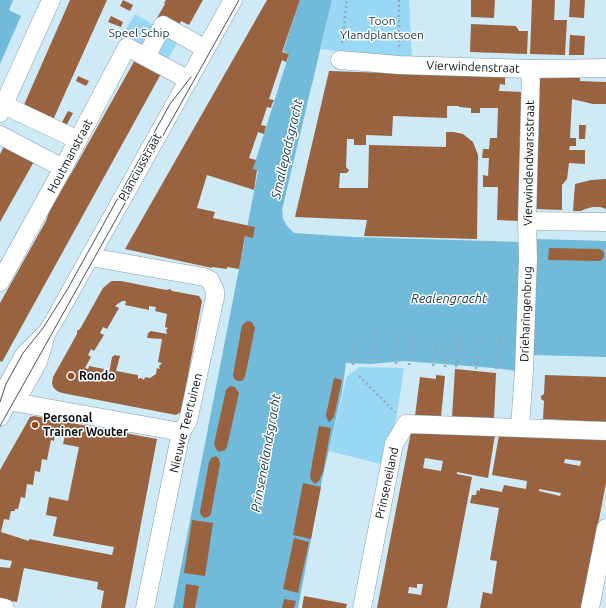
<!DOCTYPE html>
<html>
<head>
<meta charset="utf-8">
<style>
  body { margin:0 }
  canvas { display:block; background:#cfeaf7 }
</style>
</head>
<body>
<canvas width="606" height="608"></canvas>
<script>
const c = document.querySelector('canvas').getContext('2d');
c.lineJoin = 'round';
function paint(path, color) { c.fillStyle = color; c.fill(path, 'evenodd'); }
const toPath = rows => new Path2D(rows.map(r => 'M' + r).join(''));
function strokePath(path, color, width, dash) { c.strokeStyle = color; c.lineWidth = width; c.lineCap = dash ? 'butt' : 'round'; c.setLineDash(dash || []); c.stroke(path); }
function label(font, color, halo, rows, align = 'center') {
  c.font = font + ' Ubuntu,sans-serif'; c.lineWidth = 3; c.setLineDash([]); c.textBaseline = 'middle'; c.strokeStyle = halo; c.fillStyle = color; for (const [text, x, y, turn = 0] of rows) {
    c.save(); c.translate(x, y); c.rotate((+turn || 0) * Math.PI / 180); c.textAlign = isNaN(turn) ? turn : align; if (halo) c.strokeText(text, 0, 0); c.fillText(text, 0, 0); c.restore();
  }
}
paint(toPath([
  [332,0,409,0,412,59,321,49],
  [135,14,157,27,142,53,120,40],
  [164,31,179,39,165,65,150,57],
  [359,367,404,368,397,414,385,465,329,451,347,376]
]), '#99d8f5');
paint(toPath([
  [0,0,13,0,9,10,21,16,0,64],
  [300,0,332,0,282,210,283,219,287,226,294,233,354,237,522,242,536,239,606,241,606,357,531,355,518,371,494,368,404,361,371,364,346,363,342,392,322,480,298,608,173,608,258,171,253,169,289,54,283,51]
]), '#71bad9');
paint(toPath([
  [70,0,107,0,53,120,23,107],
  [123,0,133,5,130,11,120,6],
  [166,0,203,0,189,25,181,21,177,29,157,18,165,4,164,3],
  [267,0,300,0,282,52,289,54,286,62,282,60,269,99,274,100,272,104,271,108,267,107,261,125,266,126,264,134,258,132,249,158,256,160,253,169,257,170,254,190,207,175,197,208,215,212,213,218,255,227,253,238,245,236,239,269,227,267,227,269,212,267,212,268,125,249],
  [471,0,495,0,494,18,471,17],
  [532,0,555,0,554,20,567,20,565,55,530,54],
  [570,0,585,0,584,18,569,17],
  [111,16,123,22,121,27,108,22],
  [471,24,516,26,519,31,528,31,527,54,470,52],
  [570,35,585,36,584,55,569,55],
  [136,58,162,72,2,362,0,361,0,303,46,221,50,209,75,167],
  [329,71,505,77,505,85,500,84,499,91,524,92,519,221,497,220,498,187,483,187,483,175,488,176,489,158,482,158,483,149,489,149,490,138,497,138,498,108,480,108,480,113,471,113,471,108,459,107,459,106,447,106,447,118,393,116,392,136,366,135,366,145,354,145,354,139,347,139,346,167,349,170,347,173,340,173,339,188,368,188,369,145,446,147,446,132,454,132,463,134,473,142,478,155,477,239,364,236,367,220,295,217],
  [78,76,89,81,86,86,76,81],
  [540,77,580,78,580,81,606,82,606,104,593,104,572,99,570,138,576,138,576,146,570,146,569,150,585,150,585,164,569,163,567,179,562,185,562,210,536,209],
  [68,111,73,113,66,126,61,124],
  [579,125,586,125,585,139,579,139],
  [7,141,36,158,0,222,0,154],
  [606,179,606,209,600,207,593,207,585,209,581,211,573,211,575,184,591,180],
  [549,248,600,249,604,252,604,256,602,260,599,261,548,260],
  [112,281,121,281,166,290,170,289,172,291,199,296,202,301,181,412,176,415,62,393,57,391,53,387,52,383,53,377,77,334,77,331,80,329,103,288,110,282],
  [122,301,126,301,125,305,149,310,149,306,156,307,155,311,167,314,165,327,168,328,166,330,167,334,151,331,148,333,147,338,162,339,158,362,162,363,159,366,160,369,157,368,156,374,150,378,145,377,144,380,141,378,138,379,138,375,116,371,120,356,115,355,112,357,109,374,106,371,103,372,104,369,89,366,88,369,85,368,91,357,88,355,91,349,94,351,104,335,100,333,103,327,107,329,119,308,115,306],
  [247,321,252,322,255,328,245,377,242,381,238,381,234,379,233,375,242,325],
  [455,369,496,373,494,419,452,417],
  [436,375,445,376,441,417,415,416,420,377,436,379],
  [545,375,606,377,606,422,543,419,544,401,541,399,541,396,544,394],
  [334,378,342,380,334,417,329,422,327,419,326,415],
  [230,386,235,387,239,393,227,447,225,450,219,452,216,449,214,444,226,390],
  [34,416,157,439,125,608,101,608,104,591,97,589,98,582,24,568,17,602,0,599,0,567,10,568,12,561,0,559,0,470,30,417],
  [55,434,65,435,63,444,79,447,68,501,49,497,46,515,57,517,53,536,114,547,112,555,29,539,29,541,1,532,4,519,9,520,11,511,15,511,15,509,18,509,21,497,25,498,27,484,33,485,35,471,40,472,42,459,47,460,51,440,54,441],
  [319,426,331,428,323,472,319,481,315,484,311,480,310,475],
  [411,432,495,435,488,478,457,472,457,474,472,477,447,608,377,608],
  [425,458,443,461,441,471,423,468],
  [417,584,423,584,421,595,408,593,409,587,417,588],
  [499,435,606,438,606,483,582,608,480,608,483,592,492,594,497,561,490,560,499,508,470,503,472,495,476,495,477,490,480,491,480,488,502,492,504,485,526,489,527,481,492,475],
  [565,459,581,461,580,466,564,463],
  [539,489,561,493,560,496,539,491],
  [216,456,219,459,220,464,211,514,208,517,204,518,201,515,200,512,209,462,211,458],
  [303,483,321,487,311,539,293,535],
  [192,520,213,523,205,576,184,573],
  [294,538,309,542,298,593,283,589],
  [186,584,199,586,195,608,183,608],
  [304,596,347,604,346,608,302,608],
  [284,599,296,601,294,608,282,608]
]), '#996340');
const street = toPath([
  [146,57,163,25,206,49],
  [340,60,399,65,531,69,606,68],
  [4,105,78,140],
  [0,113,51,0],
  [0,135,63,168],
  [527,221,606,222],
  [90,257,204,277,210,280,215,291,215,297,188,421,181,432,145,608],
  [0,282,63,168,127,47,189,80],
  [0,396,8,401,181,432],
  [8,401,6,394,8,384,24,355,47,332,54,321,233,0],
  [0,417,8,401,16,398,21,392,38,362,46,335],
  [520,427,524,371,528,258,527,221,531,69],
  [0,607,5,608],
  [362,608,394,444,406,424,606,431],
  [590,608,606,528]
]);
strokePath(street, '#839da9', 19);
strokePath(toPath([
  [399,0,399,47],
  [342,43,347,0],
  [377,330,377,365],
  [353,343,353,366],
  [396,364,399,332],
  [409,365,413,332],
  [433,366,437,338],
  [445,367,449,344],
  [456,367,460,335],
  [476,369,480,336],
  [496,369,500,338,508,340],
  [359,376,395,412]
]), '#93a9b3', 2.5, [2, 3]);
strokePath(street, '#fff', 18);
strokePath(toPath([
  [0,402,6,384,23,353,43,328,67,290,170,104,191,77],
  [0,426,239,0]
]), '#435259', 1);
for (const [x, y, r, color] of [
  [71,376,4,"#914e1e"],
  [35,425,4,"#914e1e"]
]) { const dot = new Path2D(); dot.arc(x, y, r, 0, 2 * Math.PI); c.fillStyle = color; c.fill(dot); strokePath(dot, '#fff', 1.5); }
label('12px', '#143644', '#fff', [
  ["Toon",382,21],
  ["Ylandplantsoen",382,35],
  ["Speel Schip",139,33]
]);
label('12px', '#071115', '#fff', [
  ["Vierwindenstraat",473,67,2],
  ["Houtmanstraat",70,156,-62],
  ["Vierwindendwarsstraat",529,163,-89],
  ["Planciusstraat",140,167,-61],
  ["Drieharingenbrug",526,314,-88],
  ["Nieuwe Teertuinen",186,423,-76],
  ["Prinseneiland",387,483,-78]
]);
label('bold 12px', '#071115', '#fff', [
  ["Rondo",79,376],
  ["Personal",43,418],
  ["Trainer Wouter",43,432]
], 'left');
label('italic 13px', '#153745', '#fff', [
  ["Smallepadsgracht",287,149,-77],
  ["Realengracht",449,299],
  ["Prinseneilandsgracht",266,453,-80]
]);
</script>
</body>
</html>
